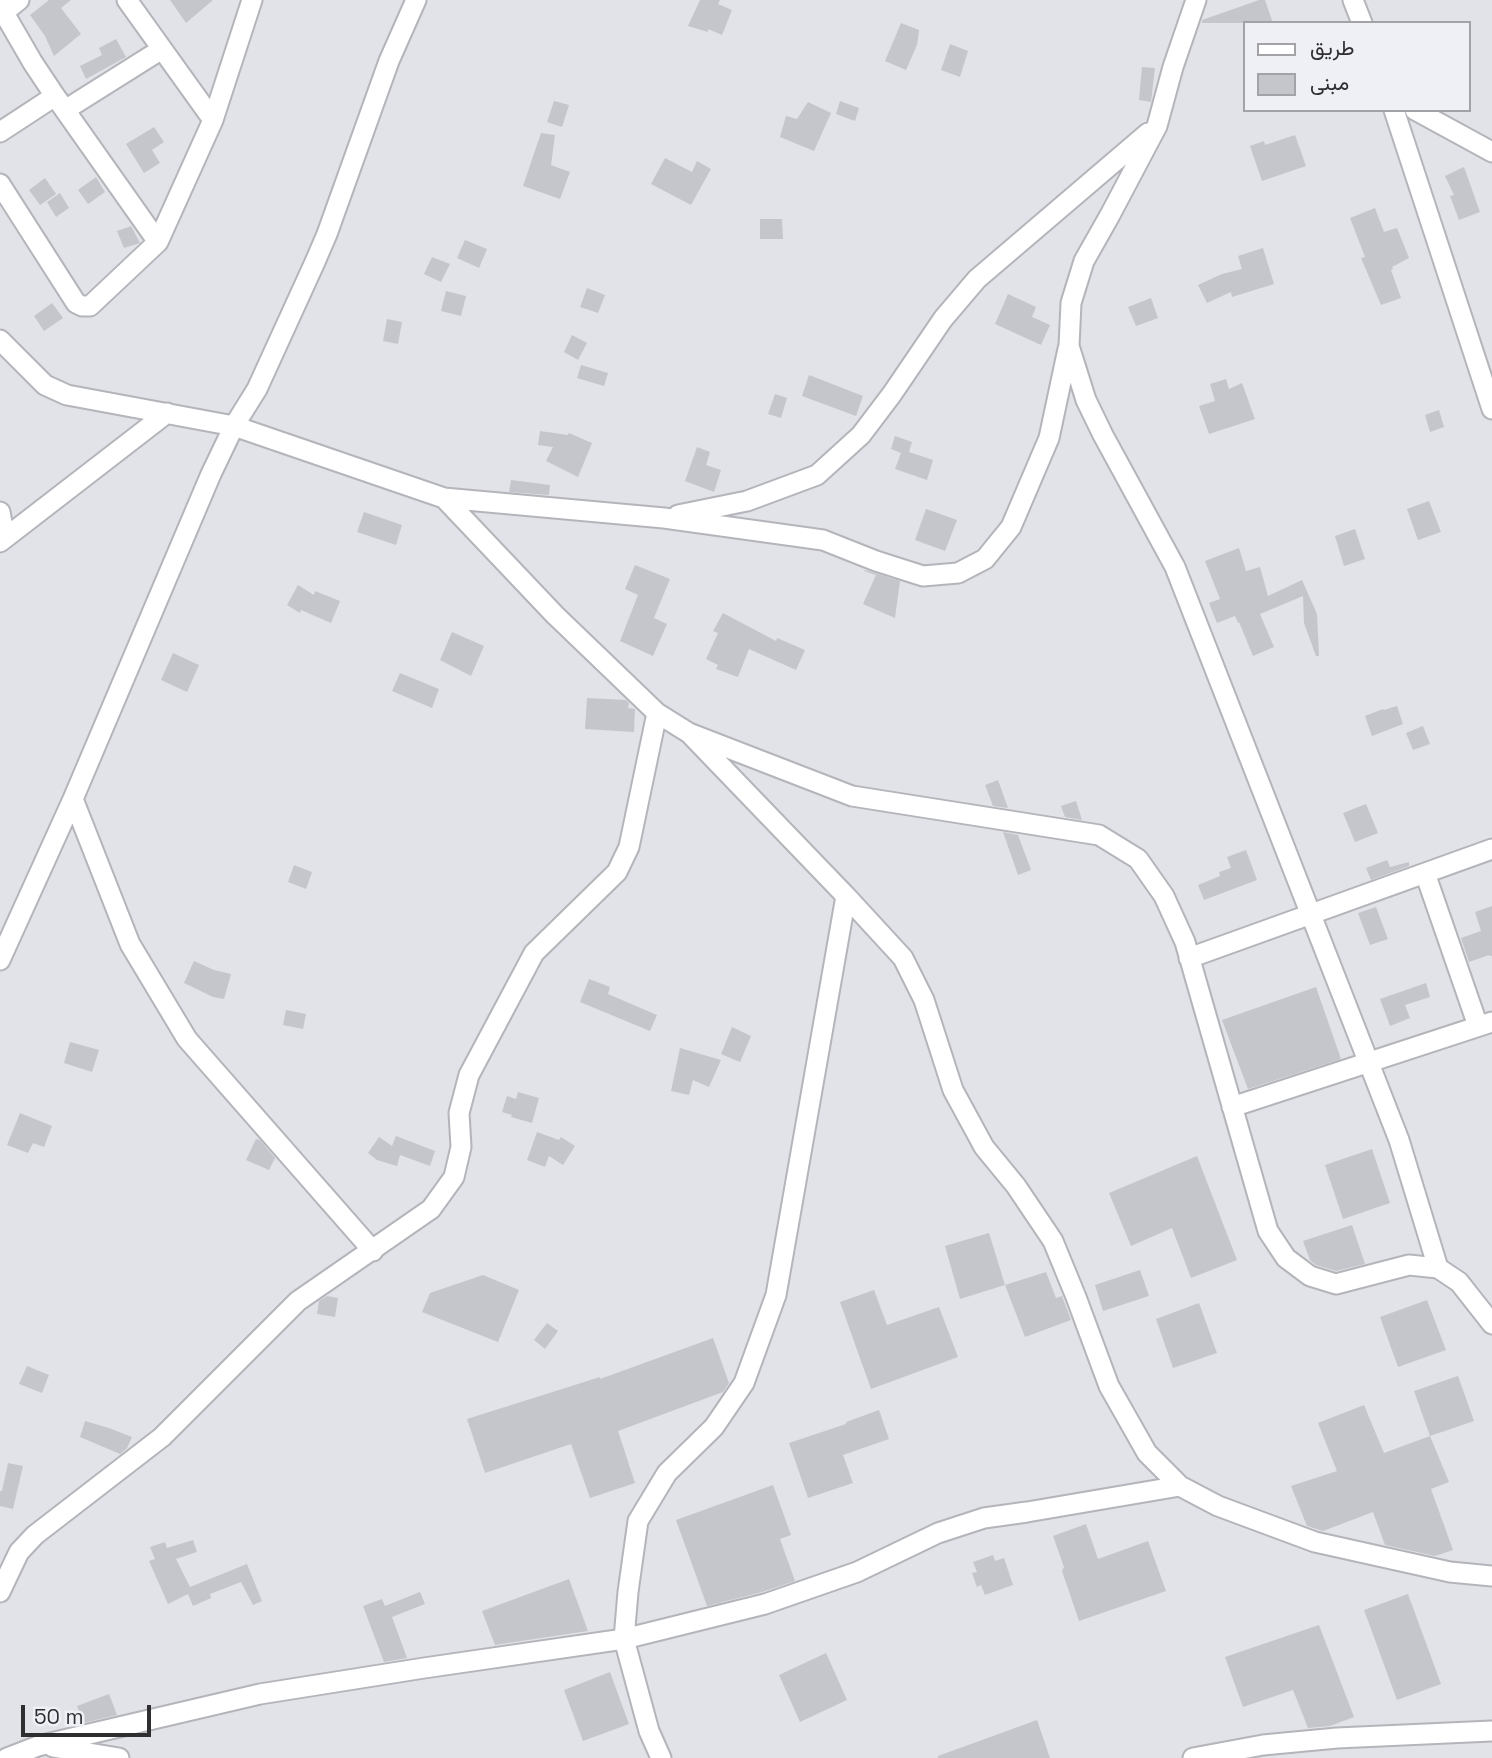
<!DOCTYPE html>
<html>
<head>
<meta charset="utf-8">
<style>
  body { margin:0 }
  #map { position:relative; width:1492px; height:1758px; overflow:hidden; background:#e2e2e9; font-family:"Space Grotesk",Vazirmatn,sans-serif }
  canvas { display:block }
  .legend { position:absolute; left:1243px; top:21px; width:228px; height:91px; box-sizing:border-box; background:#efeff6; border:2px solid #a2a2a7; margin:0; padding:9px 12px; list-style:none; font-size:21px; color:#2e2e31 }
  .legend li { display:flex; align-items:center; gap:14px; height:35px }
  .legend b { width:35px; border:2px solid #a2a2a7 }
  .scale { position:absolute; left:21px; top:1705px; width:130px; height:32px; box-sizing:border-box; border:4px solid #2e2e31; border-top:0; padding-left:9px; font-size:21px; line-height:24px; white-space:nowrap; color:#2e2e31; -webkit-text-stroke:5px #efeff6; paint-order:stroke }
</style>
</head>
<body>
<div id="map">
<canvas width="1492" height="1758"></canvas>
<ul class="legend">
<li><b style="height:9px;background:#fff"></b>طريق</li>
<li><b style="height:19px;background:#c5c5cc"></b>مبنى</li>
</ul>
<div class="scale">50 m</div>
</div>
<script>
const c = document.querySelector('canvas').getContext('2d');
c.lineJoin = 'round';
function paint(path, color) { c.fillStyle = color; c.fill(path, 'evenodd'); }
const toPath = rows => new Path2D(rows.map(r => 'M' + r).join(''));
function strokePath(path, color, width, dash) { c.strokeStyle = color; c.lineWidth = width; c.lineCap = dash ? 'butt' : 'round'; c.setLineDash(dash || []); c.stroke(path); }
paint(toPath([
  [49,0,71,0,61,8,81,34,54,56,45,36,30,15],
  [170,0,213,0,186,23],
  [700,0,720,0,718,4,732,10,722,35,708,29,708,32,688,26],
  [1259,0,1265,0,1273,23,1202,23,1202,20],
  [901,23,919,30,917,45,906,70,885,61],
  [116,39,126,57,86,79,80,66,102,55,99,48],
  [950,44,968,51,960,77,941,70],
  [1142,67,1155,68,1151,102,1139,100],
  [554,101,569,105,562,127,547,122],
  [840,101,859,108,855,121,836,114],
  [808,102,831,113,814,151,780,137,786,116,797,119],
  [154,127,164,142,152,150,160,163,144,173,126,144],
  [541,133,555,135,551,165,570,172,560,199,523,186],
  [1295,135,1306,166,1262,181,1250,146,1264,141,1265,145],
  [665,158,692,172,697,161,711,169,691,205,651,184],
  [1464,167,1480,212,1459,220,1450,196,1454,195,1445,176],
  [96,177,105,192,88,204,78,190],
  [45,178,56,194,40,205,29,190],
  [60,193,69,208,56,217,47,202],
  [1375,208,1384,232,1397,228,1409,258,1392,267,1393,269,1391,270,1401,298,1381,305,1361,258,1365,257,1350,218],
  [760,219,782,219,783,239,760,239],
  [131,226,140,243,124,248,117,231],
  [465,240,487,249,479,268,457,258],
  [1263,248,1274,284,1232,297,1231,292,1207,303,1198,285,1222,274,1242,269,1238,256],
  [432,257,450,264,441,282,424,274],
  [587,288,605,295,598,313,580,307],
  [446,291,466,296,461,316,441,311],
  [1008,294,1036,307,1032,317,1050,325,1041,345,995,324],
  [1151,298,1158,318,1136,326,1128,307],
  [52,303,63,318,44,331,34,316],
  [387,319,402,322,398,344,383,341],
  [572,335,587,343,578,360,564,352],
  [581,365,608,373,604,386,577,378],
  [809,375,863,396,856,416,802,396],
  [1226,379,1229,389,1242,383,1255,419,1209,434,1199,406,1215,401,1210,384],
  [775,394,787,398,781,418,768,414],
  [1439,410,1444,427,1430,432,1425,415],
  [540,431,568,435,569,433,592,443,578,477,546,461,553,447,538,445],
  [895,436,912,442,909,452,933,460,927,480,895,469,901,453,891,449],
  [697,447,710,452,706,465,721,470,714,492,685,481],
  [511,480,550,485,549,495,509,492],
  [1429,501,1441,532,1418,540,1407,509],
  [926,509,957,520,945,551,915,540],
  [364,512,402,525,396,545,357,532],
  [1355,529,1365,559,1344,566,1335,536],
  [1239,548,1246,571,1260,567,1268,596,1302,580,1317,614,1319,656,1316,656,1304,623,1303,596,1260,614,1274,647,1253,656,1239,622,1238,623,1235,616,1217,623,1209,603,1220,599,1205,561],
  [635,565,670,579,654,618,667,624,653,656,620,641,638,595,625,589],
  [865,570,900,581,895,618,863,604,876,575,864,571],
  [298,585,314,595,315,591,340,601,331,623,301,610,300,613,287,605],
  [723,613,776,641,777,638,805,650,796,670,749,649,738,677,716,669,718,665,706,659,718,633,713,631],
  [452,632,484,646,471,676,440,660],
  [173,653,199,665,187,692,161,680],
  [400,673,439,689,432,708,392,691],
  [587,698,626,700,629,703,628,708,635,709,634,732,585,729],
  [1397,706,1403,724,1372,736,1365,716,1383,709,1384,710],
  [1423,726,1430,744,1413,750,1406,733],
  [998,780,1008,808,993,806,985,785],
  [1076,801,1082,820,1065,817,1061,806],
  [1366,804,1378,833,1355,842,1343,813],
  [1003,832,1018,835,1031,870,1018,875],
  [1246,850,1257,880,1204,900,1198,885,1220,876,1219,872,1231,868,1227,857],
  [1387,860,1390,867,1409,862,1409,866,1371,880,1366,868],
  [294,865,312,872,306,889,288,882],
  [1492,906,1492,956,1490,956,1489,955,1469,962,1461,938,1481,931,1475,912],
  [1376,907,1388,939,1370,945,1358,913],
  [194,961,214,970,231,974,224,999,213,997,184,983],
  [589,979,610,987,608,994,657,1015,650,1031,580,1002],
  [1426,983,1430,997,1405,1005,1410,1018,1390,1026,1380,999],
  [1316,987,1341,1059,1248,1089,1222,1020],
  [286,1010,306,1014,303,1029,283,1025],
  [732,1027,751,1036,740,1062,721,1054],
  [70,1042,99,1050,92,1072,64,1063],
  [680,1048,721,1060,709,1087,693,1080,689,1095,671,1091],
  [518,1092,539,1098,532,1123,511,1117,512,1115,502,1112,507,1096,516,1099],
  [20,1113,52,1126,44,1147,33,1143,28,1153,7,1145],
  [537,1132,559,1140,561,1137,575,1146,563,1165,549,1156,545,1167,527,1160],
  [396,1136,435,1151,430,1166,400,1155,397,1166,377,1160,368,1153,379,1137,392,1146],
  [256,1139,260,1140,275,1158,269,1170,246,1160],
  [1372,1149,1390,1203,1343,1219,1325,1165],
  [1197,1156,1237,1260,1191,1278,1172,1228,1131,1246,1109,1193],
  [1352,1225,1365,1264,1336,1271,1316,1265,1310,1260,1303,1241],
  [989,1233,1005,1285,960,1299,945,1246],
  [1140,1270,1149,1296,1103,1311,1095,1285],
  [1046,1272,1056,1298,1062,1296,1071,1320,1025,1337,1005,1285],
  [483,1275,519,1290,498,1342,422,1312,430,1293],
  [874,1290,887,1325,939,1307,958,1357,871,1389,840,1302],
  [327,1296,338,1298,335,1317,317,1314,319,1301],
  [1427,1300,1446,1350,1398,1367,1380,1317],
  [1199,1303,1217,1353,1173,1368,1156,1319],
  [547,1323,558,1331,545,1349,534,1340],
  [713,1338,729,1383,723,1392,618,1431,635,1483,590,1498,571,1444,485,1473,467,1419,600,1377,600,1379],
  [27,1366,49,1375,42,1393,19,1384],
  [1458,1376,1474,1421,1430,1436,1414,1391],
  [1364,1405,1384,1453,1430,1436,1449,1482,1431,1489,1453,1550,1435,1556,1385,1545,1373,1512,1323,1531,1307,1526,1291,1486,1337,1471,1318,1423],
  [879,1410,889,1439,843,1455,853,1483,808,1498,789,1443,846,1424,846,1422],
  [85,1421,109,1428,132,1437,127,1448,120,1454,80,1437],
  [8,1463,23,1466,13,1509,0,1506,0,1491,2,1491],
  [773,1485,791,1535,780,1539,795,1581,762,1592,707,1606,676,1520],
  [1086,1524,1098,1559,1148,1541,1166,1591,1079,1621,1062,1571,1064,1567,1053,1536],
  [193,1540,197,1552,176,1559,190,1587,247,1564,262,1601,253,1605,241,1582,210,1594,211,1598,193,1606,188,1594,168,1604,149,1561,155,1559,150,1547,165,1542,167,1548],
  [993,1555,995,1561,1004,1558,1013,1585,985,1595,981,1585,977,1587,972,1573,977,1572,973,1562],
  [569,1579,588,1631,495,1645,482,1611],
  [420,1592,425,1604,392,1617,407,1658,384,1662,363,1606,382,1599,385,1606],
  [1408,1594,1441,1684,1397,1700,1364,1610],
  [1319,1625,1354,1717,1330,1726,1308,1728,1293,1690,1243,1707,1225,1657],
  [826,1653,847,1700,800,1722,779,1675],
  [610,1672,629,1724,583,1741,564,1690],
  [109,1694,117,1715,83,1723,77,1706],
  [1037,1720,1050,1758,938,1758,938,1756]
]), '#c5c5cc');
const minor = toPath([
  [127,0,213,120],
  [1196,0,1173,67,1157,126,1110,215,1084,261,1071,303,1069,346,1086,400,1103,435,1175,567,1399,1140,1438,1268],
  [1353,0,1362,23],
  [0,6,33,63,55,96,158,242,90,306,82,306,76,303,0,184],
  [4,12,19,0],
  [65,110,162,49],
  [1394,110,1492,409],
  [1415,110,1492,152],
  [0,132,55,96],
  [158,242,213,120,252,0],
  [0,340,45,385,67,395,234,426,444,498,664,518,823,540,876,561,923,576,958,573,985,559,1011,527,1049,438,1068,349],
  [444,498,555,615,657,713,689,733,852,796,1099,835,1138,859,1164,896,1185,942,1268,1231,1286,1258,1310,1276,1336,1284,1409,1265,1438,1268,1459,1282,1492,1324],
  [0,512,3,528,0,539],
  [678,515,747,501,817,475,861,435,892,394,943,319,977,279,1148,133],
  [0,542,167,413],
  [692,736,846,896,903,958,924,1000,953,1090,984,1147,1016,1186,1053,1241,1076,1297,1109,1386,1147,1453,1180,1486,1218,1506,1315,1542,1450,1572,1492,1576],
  [73,799,130,944,187,1039,373,1251],
  [1425,873,1478,1026],
  [1189,958,1492,849],
  [0,960,73,799,211,474,234,426,257,389,315,262,327,234,389,61,416,0],
  [1232,1107,1492,1022],
  [0,1592,19,1552,35,1535,162,1437,298,1301,431,1209,454,1177,461,1147,459,1113,469,1075,534,953,617,872,629,847,657,713],
  [53,1747,119,1758],
  [7,1758,38,1746,260,1694,424,1668,624,1639,765,1604,857,1572,938,1533,984,1518,1027,1512,1180,1486],
  [661,1758,649,1731,624,1639,628,1592,638,1521,667,1473,714,1427,744,1383,776,1295,846,896],
  [1193,1758,1263,1745,1337,1738,1492,1731]
]);
strokePath(minor, '#b4b5bb', 23);
strokePath(minor, '#fff', 19);
</script>
</body>
</html>
